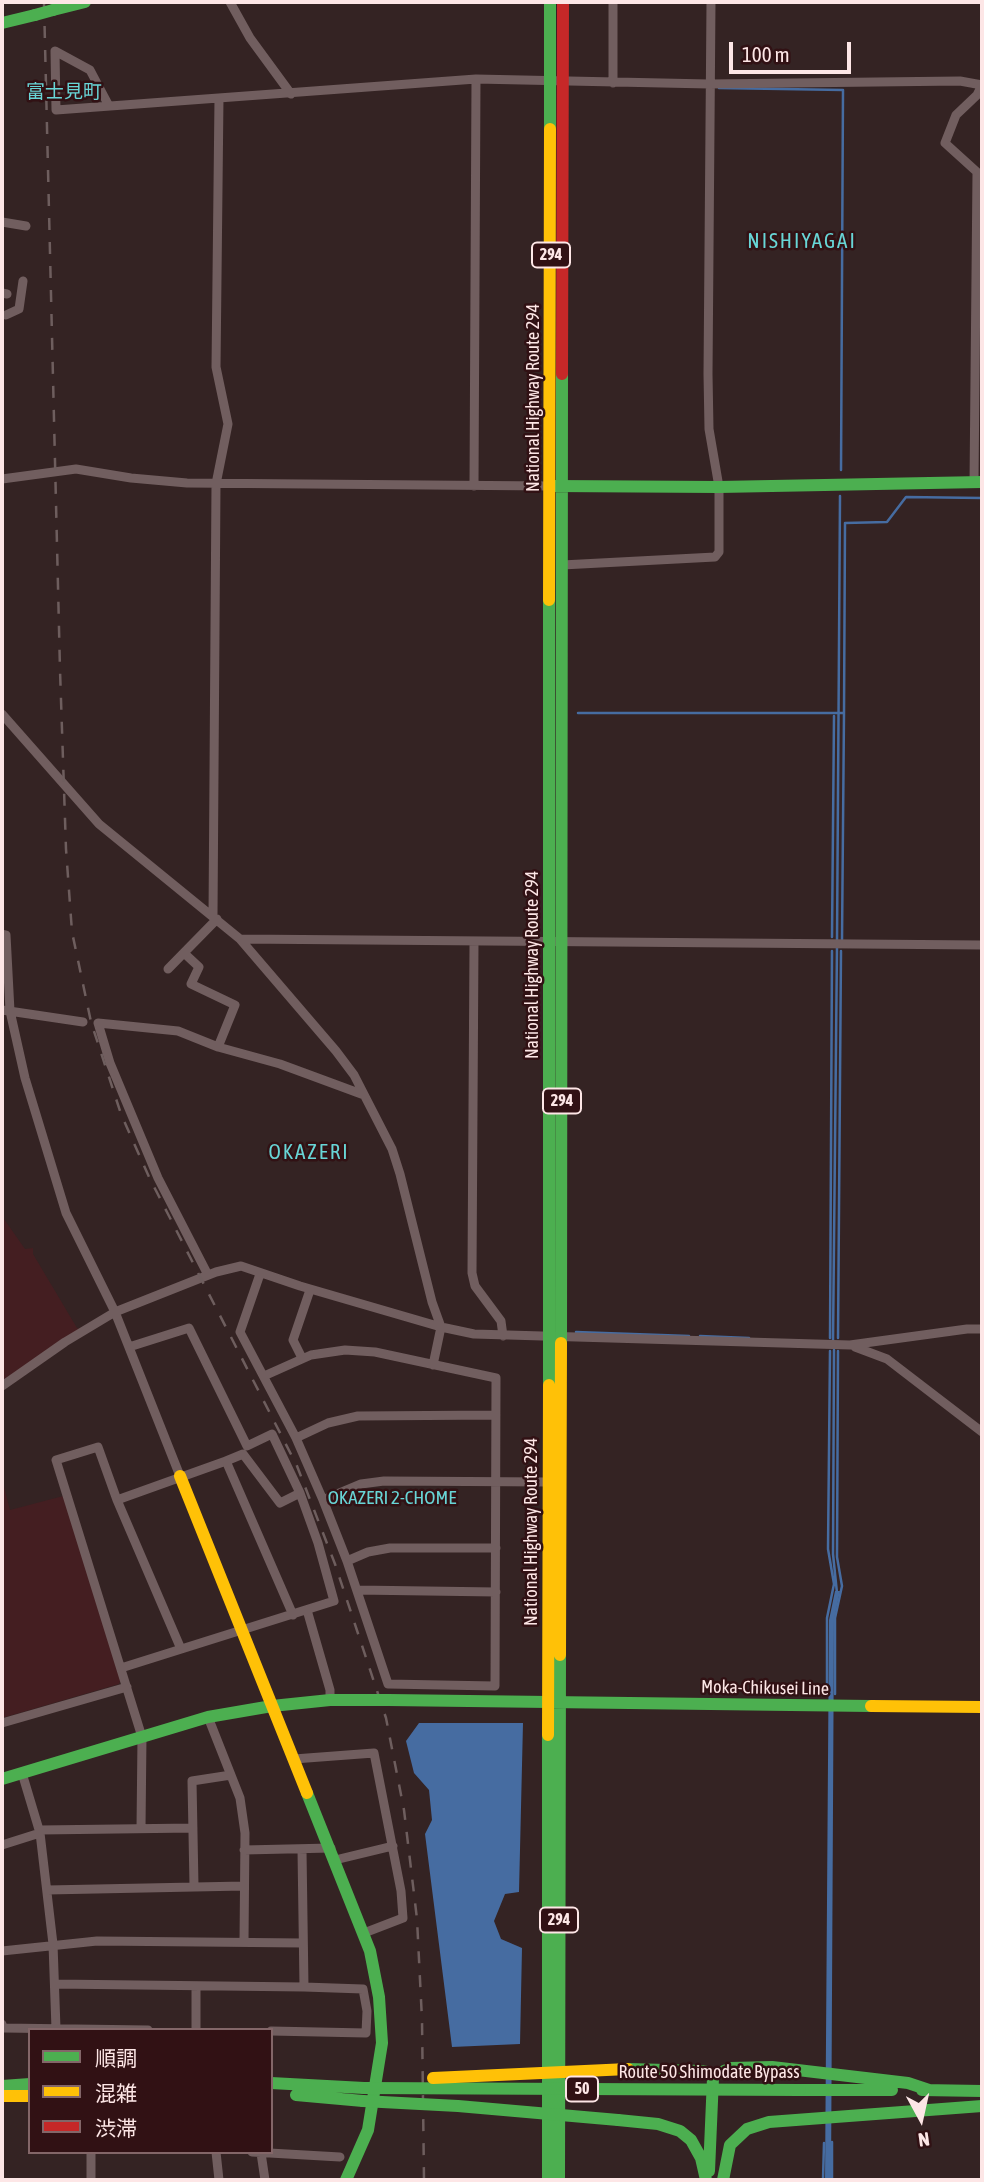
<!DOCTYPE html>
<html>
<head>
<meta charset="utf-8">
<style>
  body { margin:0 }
  #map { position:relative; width:984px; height:2182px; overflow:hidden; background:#342323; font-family:"Asap Condensed","Noto Sans JP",sans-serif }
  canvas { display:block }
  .frame { position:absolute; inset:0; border:4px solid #fde6e6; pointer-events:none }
  .legend { position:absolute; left:28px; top:2028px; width:245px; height:126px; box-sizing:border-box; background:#311114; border:2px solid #836668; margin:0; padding:9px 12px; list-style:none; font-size:21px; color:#fde6e6 }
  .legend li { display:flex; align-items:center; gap:14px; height:35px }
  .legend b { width:35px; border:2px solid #836668 }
  .north { position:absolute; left:886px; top:2084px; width:70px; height:70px; -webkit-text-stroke:5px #311114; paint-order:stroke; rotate:172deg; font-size:19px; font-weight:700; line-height:28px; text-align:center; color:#fde6e6 }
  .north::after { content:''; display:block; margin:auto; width:24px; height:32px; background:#fde6e6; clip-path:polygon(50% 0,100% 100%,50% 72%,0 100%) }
  .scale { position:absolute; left:729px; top:42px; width:122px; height:32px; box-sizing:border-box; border:4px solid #fde6e6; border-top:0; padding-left:9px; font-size:21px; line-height:24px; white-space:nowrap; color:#fde6e6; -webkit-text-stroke:5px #311114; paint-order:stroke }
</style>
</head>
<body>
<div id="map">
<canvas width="984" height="2182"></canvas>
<div class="frame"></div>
<ul class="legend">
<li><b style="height:9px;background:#4caf50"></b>順調</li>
<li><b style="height:9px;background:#ffc107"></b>混雑</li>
<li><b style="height:9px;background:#c62828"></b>渋滞</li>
</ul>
<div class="north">N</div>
<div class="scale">100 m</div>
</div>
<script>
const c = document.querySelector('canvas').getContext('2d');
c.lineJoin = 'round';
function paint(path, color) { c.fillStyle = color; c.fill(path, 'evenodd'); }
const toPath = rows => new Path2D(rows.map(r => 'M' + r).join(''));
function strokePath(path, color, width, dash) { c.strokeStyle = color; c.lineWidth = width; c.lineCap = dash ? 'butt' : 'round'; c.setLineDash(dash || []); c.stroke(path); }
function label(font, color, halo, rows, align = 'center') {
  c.font = font + ' "Asap Condensed","Noto Sans JP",sans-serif'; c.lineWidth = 5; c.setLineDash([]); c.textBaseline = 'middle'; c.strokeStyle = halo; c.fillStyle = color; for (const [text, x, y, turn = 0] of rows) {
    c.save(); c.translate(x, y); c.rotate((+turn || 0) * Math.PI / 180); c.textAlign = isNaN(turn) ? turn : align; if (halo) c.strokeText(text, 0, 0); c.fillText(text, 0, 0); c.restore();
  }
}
paint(toPath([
  [4,1219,25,1249,33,1248,33,1254,77,1328,80,1329,2,1383,2,1220],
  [2,1479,10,1510,71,1494,121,1679,119,1684,2,1718]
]), '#441e21');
paint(toPath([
  [835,1591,840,1591,834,1620,831,2180,825,2180,829,1620],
  [419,1723,523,1723,519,1892,505,1894,494,1921,501,1939,522,1948,520,2044,452,2047,425,1834,432,1820,429,1790,414,1773,406,1741]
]), '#466ca1');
strokePath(toPath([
  [719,88,843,90,841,470],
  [578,713,844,713,845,523,887,522,906,497,982,498],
  [832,937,834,716],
  [837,940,840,496],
  [842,940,844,713],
  [576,1332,689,1336],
  [700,1336,749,1338],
  [830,1338,832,951],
  [838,1338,841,951],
  [833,1341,837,946],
  [834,1350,833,1554,837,1593],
  [827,1692,827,1618,834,1584,828,1549,830,1351],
  [835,1694,835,1618,842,1586,837,1557,838,1351],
  [823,2180,824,2143],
  [832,2180,832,2142]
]), '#466ca1', 2.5);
strokePath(toPath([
  [230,2,250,38,291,94],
  [613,83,613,2],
  [109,106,90,70,55,51,56,110,476,79,709,84,960,81,982,85],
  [2,222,26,226],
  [2,293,7,294],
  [6,315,19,309,23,281],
  [2,479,76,469,131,478,187,483,549,486],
  [974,483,977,172,945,143,956,115,977,95,982,85],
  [474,486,476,79],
  [562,565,715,557,719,552,719,487,709,429,708,374,711,2],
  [2,714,99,824,240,939,336,1051,354,1075,392,1149,400,1174,432,1302,441,1327,433,1365],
  [213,916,216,484,228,424,216,367,219,98],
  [2,934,6,935,10,1011,25,1078,66,1213,115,1312,180,1476],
  [240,939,982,945],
  [474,943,472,1273,475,1286,501,1321,503,1336],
  [184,953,199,967,191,984,235,1005,218,1047],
  [168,969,217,919],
  [2,1010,83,1022],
  [260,1274,240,1332,296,1438,323,1500,347,1561,388,1684,495,1686,496,1378,375,1352,345,1350,311,1355,264,1376],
  [208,1275,158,1178,110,1063,98,1023,178,1031,218,1047,280,1064,364,1095],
  [855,1347,887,1359,982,1432],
  [302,1358,293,1340,310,1290],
  [2,1386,65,1342,115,1312,216,1272,241,1266,300,1286,441,1327,474,1334,850,1345,967,1329,982,1329],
  [296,1438,328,1423,358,1416,496,1415],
  [226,1461,243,1454,280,1503,300,1493],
  [117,1500,181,1649],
  [323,1500,361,1484,384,1481,550,1482],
  [347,1561,368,1552,390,1548,496,1548],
  [357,1590,496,1592],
  [307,1610,330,1690,330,1700],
  [121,1668,334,1601,318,1543,300,1493,272,1434,247,1446,189,1328,129,1347],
  [208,1717,240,1798,245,1833,244,1942],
  [2,1723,127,1687],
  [294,1759,374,1753,401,1891,403,1918,364,1933],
  [22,1773,40,1833,53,1944,56,2029],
  [141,1828,142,1737,56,1460,98,1447,117,1500,226,1461,293,1615],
  [40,1830,193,1828],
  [2,1845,40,1833],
  [244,1850,331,1848],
  [335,1860,393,1846],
  [194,1886,192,1781,231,1775],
  [47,1890,244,1886],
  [2,1951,97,1941,303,1943],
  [55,1984,304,1987,302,1850],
  [2,2024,3,2028,148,2030],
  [196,2030,196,1986],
  [271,2031,366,2033,367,2011,363,1989,304,1987],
  [216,2152,219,2180],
  [252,2152,340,2157],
  [261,2153,265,2180],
  [91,2180,91,2152]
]), '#715e5f', 9);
strokePath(toPath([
  [53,10,85,2],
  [2,23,35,15],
  [550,129,550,2],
  [553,486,719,487,982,482],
  [561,1343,562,374],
  [549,1385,549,600],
  [388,1700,871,1706],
  [2,1779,208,1717,272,1706,330,1700,368,1700],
  [307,1793,370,1951,379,1997,382,2043,368,2130,346,2180],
  [628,2069,703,2071,715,2075,731,2068,772,2067,908,2083,929,2090],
  [271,2083,364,2088],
  [2,2086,30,2084],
  [800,2090,892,2090],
  [922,2090,982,2091],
  [296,2095,363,2101],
  [618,2120,658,2124,680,2131,691,2140,701,2158,706,2180],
  [709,2171,713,2078],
  [548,2180,548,1735],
  [559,2180,560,1655],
  [723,2180,730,2145,747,2129,769,2122,982,2106]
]), '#4caf50', 12);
strokePath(toPath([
  [549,600,550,129],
  [180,1476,307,1793],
  [560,1655,561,1343],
  [871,1706,982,1707],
  [548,1735,549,1385],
  [2,2096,30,2096]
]), '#ffc107', 12);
strokePath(toPath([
  [562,374,563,2]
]), '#c62828', 12);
strokePath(toPath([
  [44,2,60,670,66,849,72,932,91,1022,121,1114,149,1177,297,1466,335,1564,386,1718,404,1810,417,1919,422,2020,424,2180]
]), '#6e5e5e', 2.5, [12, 12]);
strokePath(toPath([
  [35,15,53,10],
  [368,1700,388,1700],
  [364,2088,800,2090],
  [363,2101,458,2106,618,2120]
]), '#4caf50', 12);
strokePath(toPath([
  [433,2078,628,2069]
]), '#ffc107', 12);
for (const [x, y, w] of [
  [551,255,38],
  [562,1101,38],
  [559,1920,38],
  [582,2089,32]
]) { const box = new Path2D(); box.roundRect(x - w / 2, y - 12.5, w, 25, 5); c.fillStyle = '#311114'; c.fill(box); strokePath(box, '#fde6e6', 2); }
label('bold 16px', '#fde6e6', null, [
  ["294",551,255],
  ["294",562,1101],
  ["294",559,1920],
  ["50",582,2089]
]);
label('18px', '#fde6e6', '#311114', [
  ["National Highway Route 294",533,398,-90],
  ["National Highway Route 294",532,965,-90],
  ["National Highway Route 294",531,1532,-90],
  ["Moka-Chikusei Line",765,1688,1],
  ["Route 50 Shimodate Bypass",709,2072]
]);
label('19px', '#68d5d6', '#311114', [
  ["富士見町",64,92],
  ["OKAZERI 2-CHOME",392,1498]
]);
c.letterSpacing = '2px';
label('21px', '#68d5d6', '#311114', [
  ["NISHIYAGAI",802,241],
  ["OKAZERI",309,1152]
]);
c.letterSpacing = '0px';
</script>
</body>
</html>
